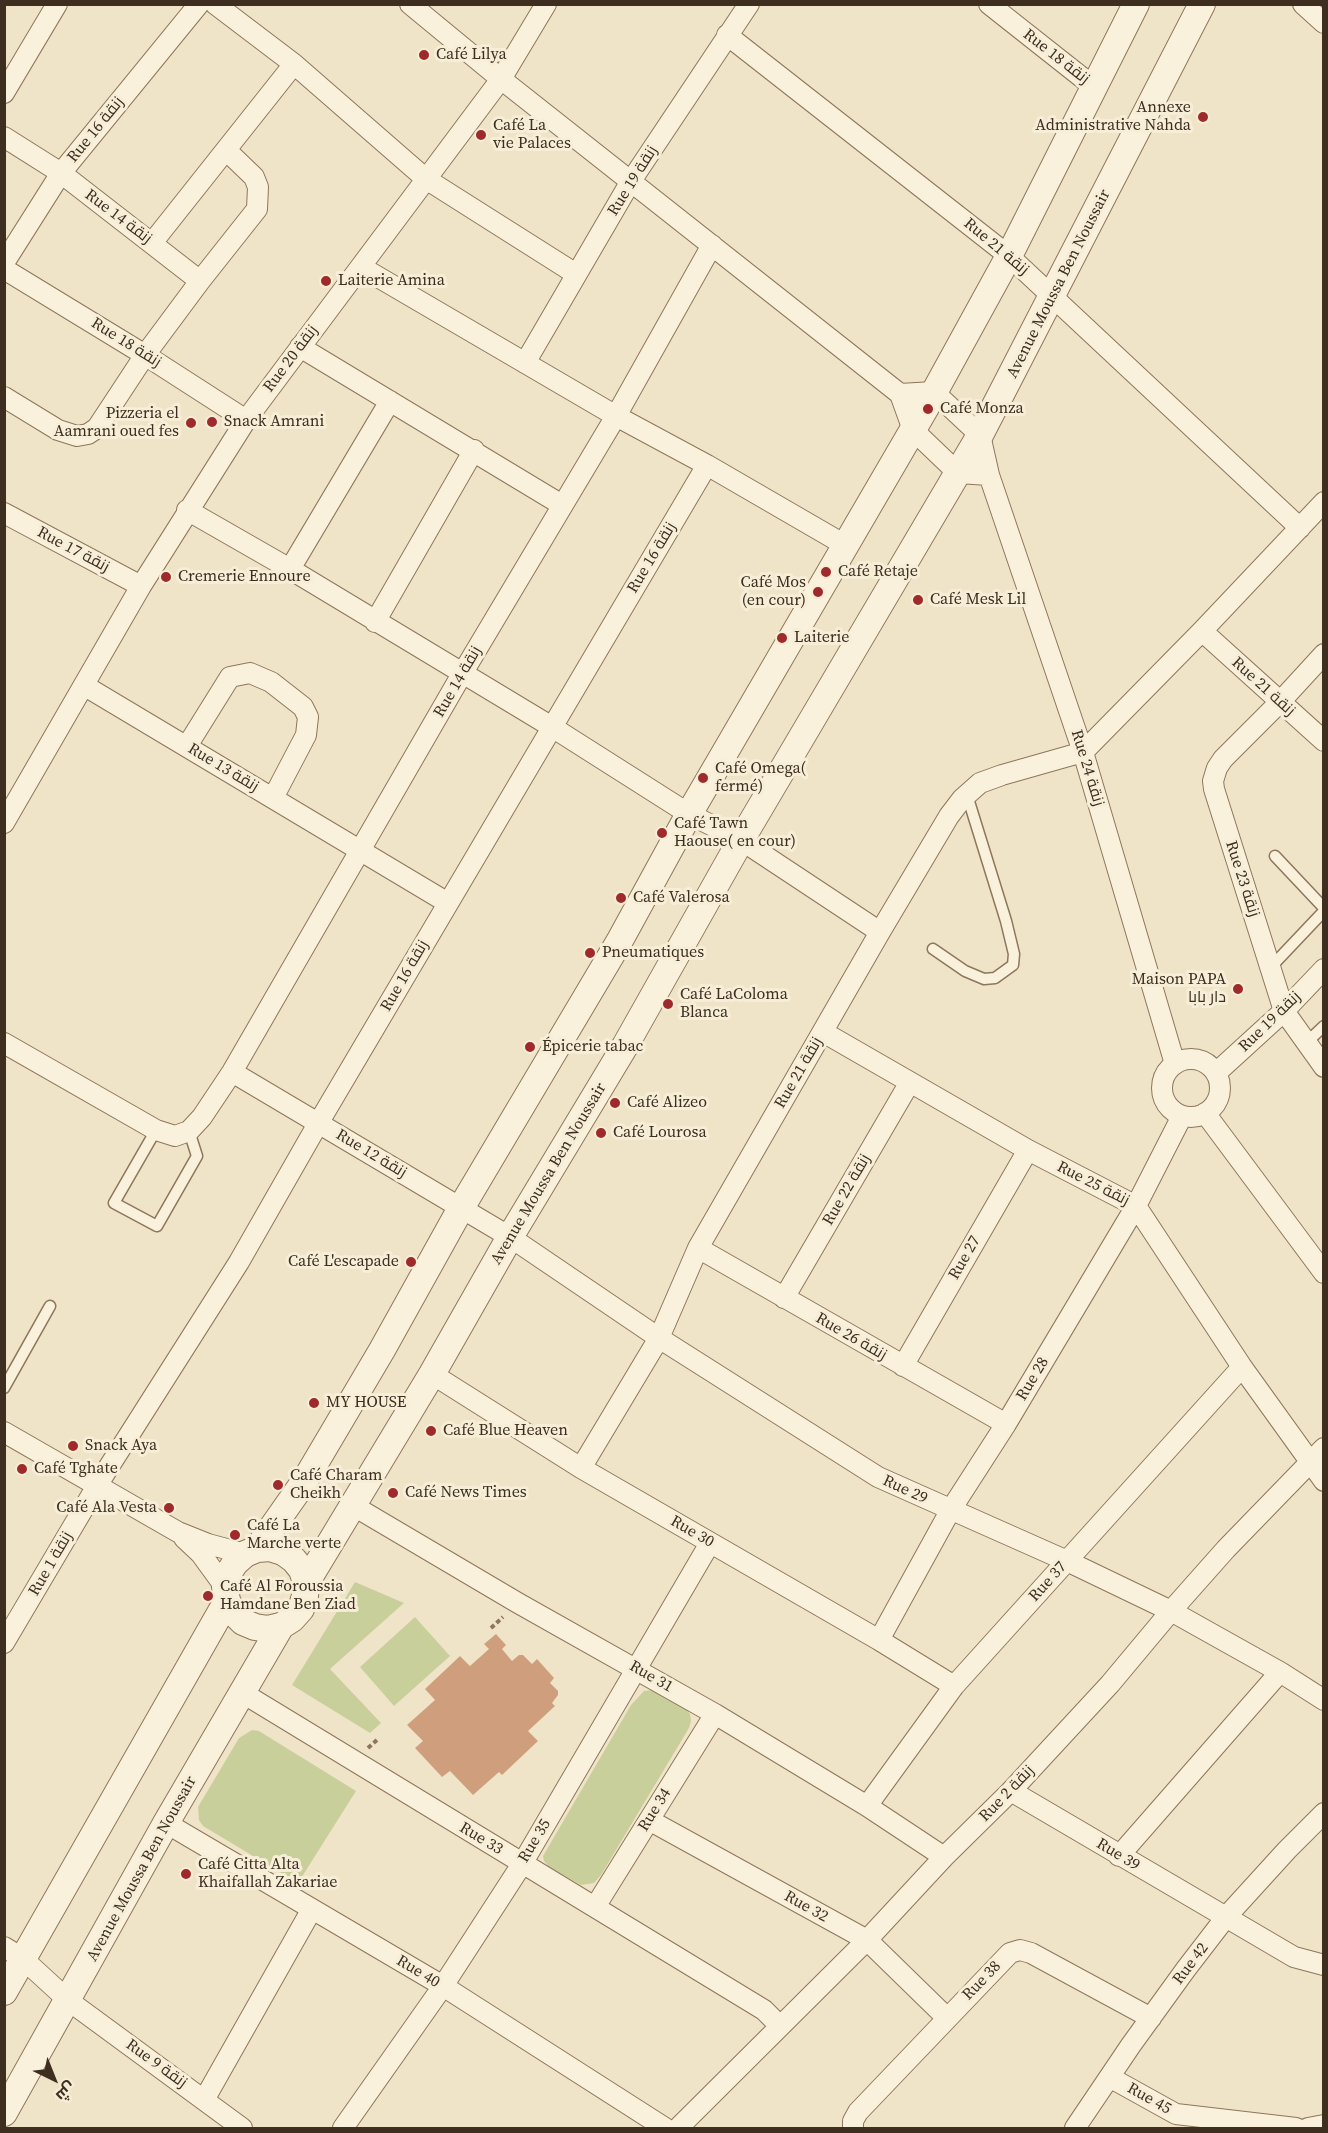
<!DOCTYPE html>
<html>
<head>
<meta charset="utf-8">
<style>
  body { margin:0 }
  #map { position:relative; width:1328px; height:2133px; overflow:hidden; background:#f0e4c8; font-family:"Source Serif 4",Cairo,serif }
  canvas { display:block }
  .frame { position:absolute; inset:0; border:6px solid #3d2e20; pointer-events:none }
  .north { position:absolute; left:24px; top:2049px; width:60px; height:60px; -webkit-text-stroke:4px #f7eed8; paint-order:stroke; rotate:137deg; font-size:16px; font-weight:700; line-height:24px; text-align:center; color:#3d2e20 }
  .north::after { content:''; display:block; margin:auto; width:21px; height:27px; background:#3d2e20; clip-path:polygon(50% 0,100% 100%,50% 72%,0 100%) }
</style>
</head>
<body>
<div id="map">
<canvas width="1328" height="2133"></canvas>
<div class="frame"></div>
<div class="north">ش</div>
</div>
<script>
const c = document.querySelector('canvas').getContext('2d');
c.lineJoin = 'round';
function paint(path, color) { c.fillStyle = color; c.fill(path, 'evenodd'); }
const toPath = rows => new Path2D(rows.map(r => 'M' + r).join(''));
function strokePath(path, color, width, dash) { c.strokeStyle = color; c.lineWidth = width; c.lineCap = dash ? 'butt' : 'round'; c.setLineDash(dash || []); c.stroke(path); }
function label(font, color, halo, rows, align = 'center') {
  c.font = font + ' "Source Serif 4",Cairo,serif'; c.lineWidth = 6; c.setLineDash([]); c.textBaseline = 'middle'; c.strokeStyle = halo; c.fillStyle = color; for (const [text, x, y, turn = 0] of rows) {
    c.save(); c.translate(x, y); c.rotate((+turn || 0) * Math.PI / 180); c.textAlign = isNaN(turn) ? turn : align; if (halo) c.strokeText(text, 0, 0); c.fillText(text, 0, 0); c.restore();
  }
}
paint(toPath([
  [355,1582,404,1603,330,1669,381,1723,370,1733,292,1685],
  [415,1617,450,1656,394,1706,360,1667],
  [651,1690,684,1707,690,1714,691,1721,689,1728,601,1875,594,1883,581,1885,549,1867,544,1861,543,1856,631,1705,644,1691],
  [252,1730,259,1731,356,1791,298,1883,203,1826,199,1820,198,1807,239,1738]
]), '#c9cf9b');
paint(toPath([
  [496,1634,506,1645,502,1649,512,1661,519,1655,523,1655,532,1664,537,1659,554,1678,550,1683,558,1691,558,1695,552,1703,555,1706,528,1731,538,1741,502,1775,499,1772,473,1795,450,1771,442,1777,415,1748,423,1741,407,1725,435,1700,425,1689,460,1656,470,1666,489,1649,484,1644]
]), '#cf9f7d');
const service = toPath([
  [1275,856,1324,908],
  [933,949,965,971,984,979,995,978,1013,965,1014,954,1006,921,967,795],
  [1270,968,1324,911],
  [1306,1043,1324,1026],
  [156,1130,114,1203,157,1226,197,1156,189,1131],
  [4,1388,50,1306]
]);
const minor = toPath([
  [215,4,294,64,426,179,576,274],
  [410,4,501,79,900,394,913,430,958,473,989,475],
  [989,4,1094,87],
  [1303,4,1324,23],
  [727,35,1009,256,1300,528],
  [4,93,57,4],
  [4,137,61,173,200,281],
  [152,243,294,64],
  [4,263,61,173,199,4],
  [361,267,616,416,707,465,845,545],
  [4,269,145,355,246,420],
  [300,347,562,505],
  [525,363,631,181,749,4],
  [900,394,934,392,980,435,989,475,1083,752,1175,1064],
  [4,397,58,430,77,436,88,434,97,428,145,355,200,281,257,209,258,187,254,177,226,150],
  [187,510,290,569,552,727,689,814,741,840,880,932],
  [4,513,141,586],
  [290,569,390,401],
  [375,622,474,450],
  [1202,631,1324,741],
  [1324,654,1280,702,1223,759,1217,768,1213,781,1214,789,1284,1011,1324,1067],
  [85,686,448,903],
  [187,746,230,677,250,673,271,682,303,707,308,717,306,735,273,798],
  [4,823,141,586,246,420,501,79,546,4],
  [823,1032,1028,1150,1136,1206,1242,1367,1324,1481],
  [4,1043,156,1130,175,1136,189,1131,202,1117,232,1072,462,674,616,416,712,245],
  '1162 1088a29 29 0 1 1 58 0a29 29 0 1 1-58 0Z',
  [232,1072,510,1237,659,1338,878,1477,1067,1561,1171,1611,1280,1672,1324,1700],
  [1216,1073,1284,1011,1324,969],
  [1205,1113,1324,1273],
  [698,1248,1006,1424],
  [784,1298,910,1082],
  [903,1366,1028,1150],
  [432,1374,581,1468,879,1640,954,1686],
  [4,1432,178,1532,208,1544,245,1554],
  [581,1468,659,1338,698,1248,880,932,949,816,962,799,980,783,1002,775,1083,752,1202,631,1324,502],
  [352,1505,518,1603,715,1714,867,1806,944,1857],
  [184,1538,201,1554,225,1587],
  [879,1640,950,1511,1006,1424,1136,1206,1182,1116],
  [4,1643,98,1484,239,1262,319,1122,707,465],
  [241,1692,764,2010,780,2026],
  [1011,1791,1294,1957,1324,1965],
  [867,1806,954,1686,1242,1367],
  [649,1820,867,1940,947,2018],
  [166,1823,443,1986,665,2128],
  [1119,1856,1280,1672],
  [595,1907,715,1714],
  [4,1947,22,1958,69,2001,242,2128],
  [1111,2078,1176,2114,1296,2128],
  [204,2100,312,1909],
  [343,2128,443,1986,522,1864,710,1543],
  [678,2128,867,1940,944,1857,1011,1791,1110,1684,1171,1611,1226,1549,1324,1448],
  [853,2128,853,2121,858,2112,1010,1953,1020,1950,1031,1953,1151,2018],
  [1075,2128,1131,2045,1186,1969,1226,1917,1287,1850,1324,1813],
  [1308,2128,1324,2125]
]);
const tertiary = toPath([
  [257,1549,304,1482,382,1350,461,1208,619,942,689,814,925,409,1009,256,1136,4],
  [306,1583,302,1570,294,1560,283,1552,270,1548,257,1549,245,1554,235,1563,228,1574,225,1587,227,1601,233,1612,243,1622,255,1627,268,1629,281,1626,292,1619,301,1609,305,1596,306,1583,432,1374,510,1237,625,1046,741,840,980,435,1202,4],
  [4,1992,227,1601],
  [4,2113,166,1823,281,1626]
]);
strokePath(service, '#8d765c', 13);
strokePath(minor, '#8d765c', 22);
strokePath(tertiary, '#8d765c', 28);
strokePath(toPath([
  [491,1628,503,1617],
  [368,1748,378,1739]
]), '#8d765c', 4, [4.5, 3]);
strokePath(service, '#faf1dc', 10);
strokePath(minor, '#faf1dc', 20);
strokePath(tertiary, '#faf1dc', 26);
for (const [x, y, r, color] of [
  [424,55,6,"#9e2a2b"],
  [1203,117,6,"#9e2a2b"],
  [481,135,6,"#9e2a2b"],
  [326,281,6,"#9e2a2b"],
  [928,409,6,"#9e2a2b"],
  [212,422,6,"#9e2a2b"],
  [191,423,6,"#9e2a2b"],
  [826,572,6,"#9e2a2b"],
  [166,577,6,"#9e2a2b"],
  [818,592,6,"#9e2a2b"],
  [918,600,6,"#9e2a2b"],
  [782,638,6,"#9e2a2b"],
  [703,778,6,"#9e2a2b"],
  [662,833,6,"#9e2a2b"],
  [621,898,6,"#9e2a2b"],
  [590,953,6,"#9e2a2b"],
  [1238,989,6,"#9e2a2b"],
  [668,1004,6,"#9e2a2b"],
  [530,1047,6,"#9e2a2b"],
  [615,1103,6,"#9e2a2b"],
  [601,1133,6,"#9e2a2b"],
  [411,1262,6,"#9e2a2b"],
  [314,1403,6,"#9e2a2b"],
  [431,1431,6,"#9e2a2b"],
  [73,1446,6,"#9e2a2b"],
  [22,1469,6,"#9e2a2b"],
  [278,1485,6,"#9e2a2b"],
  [393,1493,6,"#9e2a2b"],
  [169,1508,6,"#9e2a2b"],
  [235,1535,6,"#9e2a2b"],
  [208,1596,6,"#9e2a2b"],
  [186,1874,6,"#9e2a2b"]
]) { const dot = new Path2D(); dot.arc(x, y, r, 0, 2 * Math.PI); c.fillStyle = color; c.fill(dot); strokePath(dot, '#f7eed8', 2); }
label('16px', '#3d2e20', '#f7eed8', [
  ["Café Lilya",436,55],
  ["Annexe",1191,108,"right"],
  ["Administrative Nahda",1191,126,"right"],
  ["Café La",493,126],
  ["vie Palaces",493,144],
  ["Laiterie Amina",338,281],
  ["Café Monza",940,409],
  ["Pizzeria el",179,414,"right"],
  ["Aamrani oued fes",179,432,"right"],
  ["Snack Amrani",224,422],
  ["Café Retaje",838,572],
  ["Cremerie Ennoure",178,577],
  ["Café Mos",806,583,"right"],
  ["(en cour)",806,601,"right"],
  ["Café Mesk Lil",930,600],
  ["Laiterie",794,638],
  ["Café Omega(",715,769],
  ["fermé)",715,787],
  ["Café Tawn",674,824],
  ["Haouse( en cour)",674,842],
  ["Café Valerosa",633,898],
  ["Pneumatiques",602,953],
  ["Maison PAPA",1226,980,"right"],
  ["دار بابا",1226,998,"right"],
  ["Café LaColoma",680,995],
  ["Blanca",680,1013],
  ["Épicerie tabac",542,1047],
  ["Café Alizeo",627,1103],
  ["Café Lourosa",613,1133],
  ["Café L'escapade",399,1262,"right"],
  ["MY HOUSE",326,1403],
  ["Café Blue Heaven",443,1431],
  ["Snack Aya",85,1446],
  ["Café Tghate",34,1469],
  ["Café Charam",290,1476],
  ["Cheikh",290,1494],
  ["Café News Times",405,1493],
  ["Café Ala Vesta",157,1508,"right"],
  ["Café La",247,1526],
  ["Marche verte",247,1544],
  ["Café Al Foroussia",220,1587],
  ["Hamdane Ben Ziad",220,1605],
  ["Café Citta Alta",198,1865],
  ["Khaifallah Zakariae",198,1883]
], 'left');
label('16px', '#3d2e20', '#f7eed8', [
  ["Rue 18 زنقة",1056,57,38],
  ["Rue 16 زنقة",96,130,-51],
  ["Rue 19 زنقة",633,181,-58],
  ["Rue 14 زنقة",118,217,37],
  ["Rue 21 زنقة",996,247,40],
  ["Avenue Moussa Ben Noussair",1059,284,-63],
  ["Rue 18 زنقة",126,343,32],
  ["Rue 20 زنقة",291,359,-53],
  ["Rue 17 زنقة",73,550,28],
  ["Rue 16 زنقة",652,558,-59],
  ["Rue 14 زنقة",458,682,-60],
  ["Rue 21 زنقة",1263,687,42],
  ["Rue 13 زنقة",223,768,31],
  ["Rue 24 زنقة",1087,768,73],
  ["Rue 23 زنقة",1242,879,72],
  ["Rue 16 زنقة",405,976,-60],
  ["Rue 19 زنقة",1270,1022,-44],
  ["Rue 21 زنقة",799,1073,-60],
  ["Rue 12 زنقة",371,1154,31],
  ["Avenue Moussa Ben Noussair",549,1174,-59],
  ["Rue 25 زنقة",1093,1184,27],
  ["Rue 22 زنقة",847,1190,-60],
  ["Rue 27",965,1258,-60],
  ["Rue 26 زنقة",851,1337,30],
  ["Rue 28",1033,1379,-59],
  ["Rue 29",905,1490,25],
  ["Rue 30",692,1532,30],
  ["Rue 1 زنقة",51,1564,-60],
  ["Rue 37",1048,1582,-48],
  ["Rue 31",651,1677,30],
  ["Rue 2 زنقة",1007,1794,-46],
  ["Rue 34",655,1810,-58],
  ["Rue 33",481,1839,31],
  ["Rue 35",535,1841,-59],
  ["Rue 39",1118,1855,31],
  ["Avenue Moussa Ben Noussair",142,1869,-61],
  ["Rue 32",806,1907,29],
  ["Rue 42",1191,1964,-53],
  ["Rue 40",418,1972,31],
  ["Rue 38",982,1981,-46],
  ["Rue 9 زنقة",156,2064,36],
  ["Rue 45",1149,2099,29]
]);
</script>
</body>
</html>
